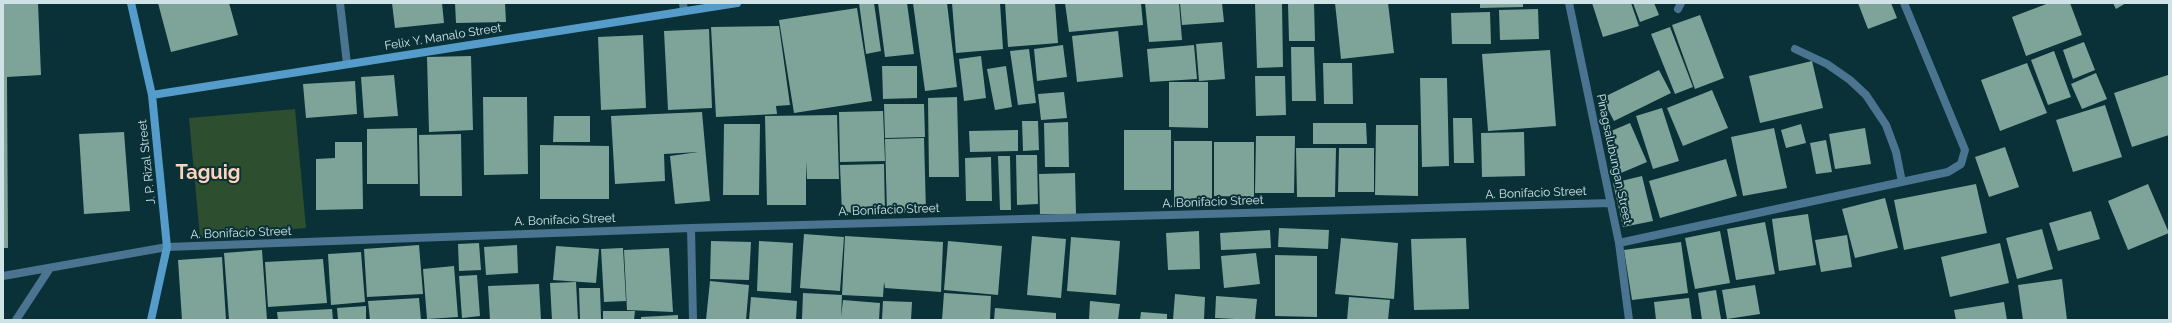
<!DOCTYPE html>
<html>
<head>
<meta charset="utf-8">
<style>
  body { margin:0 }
  #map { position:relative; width:2172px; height:323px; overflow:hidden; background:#093137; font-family:Raleway,sans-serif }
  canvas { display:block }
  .frame { position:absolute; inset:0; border:4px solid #cfe3e6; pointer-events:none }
</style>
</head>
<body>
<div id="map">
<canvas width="2172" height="323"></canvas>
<div class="frame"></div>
</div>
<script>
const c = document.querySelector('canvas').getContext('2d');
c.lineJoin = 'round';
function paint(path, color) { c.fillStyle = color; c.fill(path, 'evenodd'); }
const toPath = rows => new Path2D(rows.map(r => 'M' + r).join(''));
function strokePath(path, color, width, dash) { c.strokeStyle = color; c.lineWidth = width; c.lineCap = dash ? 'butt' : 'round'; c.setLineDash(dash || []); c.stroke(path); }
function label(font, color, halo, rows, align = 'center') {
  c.font = font + ' Raleway,sans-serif'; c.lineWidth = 4; c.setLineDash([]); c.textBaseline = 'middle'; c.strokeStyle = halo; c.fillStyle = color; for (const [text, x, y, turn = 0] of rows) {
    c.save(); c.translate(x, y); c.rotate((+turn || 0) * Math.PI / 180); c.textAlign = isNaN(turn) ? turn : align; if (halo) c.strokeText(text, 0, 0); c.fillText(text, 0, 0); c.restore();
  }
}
paint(toPath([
  [295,109,306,228,200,237,189,118]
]), '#2d4f30');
paint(toPath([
  [3,3,38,3,41,75,7,77,8,248,3,248],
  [158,3,229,3,238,35,171,52],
  [392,3,442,3,444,23,395,28],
  [455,3,505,3,506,22,456,23],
  [859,3,874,3,881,51,866,54],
  [878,3,907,3,914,54,885,57],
  [913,3,947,3,957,87,925,91],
  [952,3,1000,3,1003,49,956,53],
  [1005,3,1055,3,1058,43,1008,47],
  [1065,3,1141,3,1143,25,1069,32],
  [1145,3,1179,3,1182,40,1149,42],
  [1180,3,1222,3,1224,22,1182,25],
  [1255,3,1282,3,1283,67,1257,68],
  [1288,3,1314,3,1315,41,1289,41],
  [1335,3,1388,3,1394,53,1341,59],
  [1480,3,1523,3,1523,7,1480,8],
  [1592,3,1631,3,1639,26,1603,37],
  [1633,3,1654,3,1659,15,1640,22],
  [1858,3,1891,3,1897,18,1868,29],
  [2049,3,2070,3,2082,35,2026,56,2012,17],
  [2113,3,2126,3,2116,9],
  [857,8,872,101,794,113,779,20],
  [1538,9,1539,39,1500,40,1499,10],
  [1490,12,1491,44,1452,44,1451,13],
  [1700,15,1724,78,1695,89,1672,25],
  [779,26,790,105,776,106,777,114,716,117,711,27],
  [1670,27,1693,87,1675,94,1651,34],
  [709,29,712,108,668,110,664,31],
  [1118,31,1123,77,1077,82,1072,36],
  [643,35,646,108,601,110,598,37],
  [1222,42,1225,79,1199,81,1196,44],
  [2084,42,2095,70,2073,79,2063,50],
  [1063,45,1067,77,1037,81,1034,49],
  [1194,45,1197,79,1150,82,1147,49],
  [1291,47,1314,47,1316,101,1292,101],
  [1029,49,1036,103,1018,105,1010,51],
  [1550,50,1556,126,1488,131,1482,54],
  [2054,51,2071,97,2048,105,2031,60],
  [471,56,473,130,429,132,427,57],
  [981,56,986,98,964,101,959,59],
  [1812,61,1823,108,1760,123,1749,76],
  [1323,63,1352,63,1353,104,1324,104],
  [2027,63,2047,113,2000,131,1981,80],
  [882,66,917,66,917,98,883,99],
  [1006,66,1012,107,995,110,987,69],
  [1659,70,1671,93,1614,121,1602,98],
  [2096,73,2107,99,2082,109,2071,84],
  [394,75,398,116,364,118,361,77],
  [2168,75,2169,135,2132,147,2114,93],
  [1255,76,1285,76,1286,115,1256,116],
  [1420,78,1447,78,1449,166,1422,167],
  [355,81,357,114,306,118,303,84],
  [1169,82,1208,82,1208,128,1169,127],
  [1712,90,1728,128,1683,146,1667,108],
  [1064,92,1067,118,1041,120,1038,94],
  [483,97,527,97,528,174,484,175],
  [957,97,959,177,929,177,928,98],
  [884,104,924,104,925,137,885,138],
  [2105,105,2122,157,2073,172,2056,120],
  [1662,108,1679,161,1653,169,1636,116],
  [883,111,885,161,840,162,839,112],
  [702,112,710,201,675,204,670,156,698,152,664,154,665,181,615,184,611,116],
  [837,115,839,179,807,179,806,161,806,205,767,205,765,116],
  [554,116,590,116,590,142,553,142],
  [1453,118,1472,118,1474,163,1454,163],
  [1022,121,1038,121,1039,150,1023,151],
  [1068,122,1069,167,1045,167,1044,123],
  [1313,123,1366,123,1367,144,1313,144],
  [1630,123,1647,162,1621,173,1604,134],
  [724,124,760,124,759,195,723,195],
  [1801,124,1806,143,1786,148,1781,130],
  [1376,125,1418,125,1418,196,1375,195],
  [417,128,418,184,367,184,367,129],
  [1774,128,1787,188,1743,196,1731,137],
  [1865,128,1871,164,1835,169,1829,134],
  [1018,130,1018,151,970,152,969,131],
  [1124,130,1171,130,1171,190,1124,190],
  [124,132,130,211,84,214,79,134],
  [1524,132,1525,176,1482,177,1481,133],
  [461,134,462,196,420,196,419,135],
  [1256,136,1295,136,1294,193,1255,193],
  [924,138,926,212,887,213,885,139],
  [1826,140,1832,172,1816,174,1810,143],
  [1174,141,1212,141,1212,207,1174,207],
  [335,142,362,142,363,209,316,210,316,159,335,158],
  [1214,142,1254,142,1254,197,1214,196],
  [540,145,609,146,609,199,540,199],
  [2005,147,2019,187,1989,197,1975,157],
  [1296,148,1336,148,1335,197,1297,197],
  [1339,148,1374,148,1374,192,1338,192],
  [1016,155,1037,155,1038,204,1017,205],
  [998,156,1010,156,1011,210,1000,210],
  [991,157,992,201,966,201,965,158],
  [1726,159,1737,196,1660,218,1649,181],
  [884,164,885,212,842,213,840,165],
  [1075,173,1076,214,1040,214,1039,174],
  [1642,176,1653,221,1623,227,1613,183],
  [1976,184,1987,233,1904,250,1894,200],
  [2148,184,2169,233,2128,250,2108,201],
  [1885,198,1898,248,1855,258,1842,209],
  [2091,211,2100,239,2058,251,2049,223],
  [1808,214,1816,265,1779,271,1772,219],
  [1765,222,1775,274,1736,280,1727,229],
  [1279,228,1329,230,1328,249,1278,247],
  [2042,229,2053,269,2017,279,2006,238],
  [1270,230,1271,248,1221,250,1220,233],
  [1199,231,1200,269,1168,270,1166,233],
  [1720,231,1730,283,1695,289,1685,238],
  [804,234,844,237,840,291,800,288],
  [1847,235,1852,267,1821,272,1815,240],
  [845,236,943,242,941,292,885,288,884,282,883,297,842,295],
  [1032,236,1066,239,1061,298,1027,295],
  [1071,237,1120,241,1116,295,1067,291],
  [1341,238,1398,243,1394,299,1335,294],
  [1466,238,1469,309,1414,310,1411,239],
  [711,241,751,242,749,280,710,279],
  [759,241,793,243,791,293,757,291],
  [948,241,1002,246,998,295,944,290],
  [1681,242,1688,293,1632,300,1624,250],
  [479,243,481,270,459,271,458,244],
  [2000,243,2009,283,1950,297,1941,257],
  [419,245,423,294,367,297,364,249],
  [517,245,518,273,486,275,484,247],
  [556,246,599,249,596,283,553,280],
  [623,248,626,301,604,302,601,249],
  [669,248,673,312,627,310,624,250],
  [262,250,267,320,229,320,224,253],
  [361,252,365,302,331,305,328,254],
  [1256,253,1260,284,1224,288,1221,256],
  [1275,255,1317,256,1317,317,1275,316],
  [222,257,226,320,182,320,178,260],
  [323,259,327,303,268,307,265,262],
  [454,266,458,317,427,319,423,269],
  [477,275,480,316,462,318,459,276],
  [2062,279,2067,320,2023,320,2018,285],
  [710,281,749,285,746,320,706,320],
  [576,282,578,320,552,320,550,283],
  [539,284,541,320,490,320,488,286],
  [1755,285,1760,314,1727,319,1722,290],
  [579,288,600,288,601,319,580,319],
  [1716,290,1721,319,1702,320,1698,293],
  [803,293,842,295,841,317,843,300,880,303,879,320,802,319],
  [944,293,991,296,990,320,942,320],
  [1175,294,1205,297,1204,320,1173,320],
  [1216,296,1257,299,1255,320,1215,318],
  [751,297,797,301,796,320,749,320],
  [1349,297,1390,300,1388,320,1347,320],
  [419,298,421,320,370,320,368,301],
  [1689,298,1692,320,1656,320,1654,302],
  [883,301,912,302,911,320,882,319],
  [1090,301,1120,304,1118,320,1089,320],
  [2004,302,2007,320,1956,320,1954,310],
  [366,306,366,320,338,320,337,308],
  [995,308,1056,313,1056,320,994,320],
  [332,309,333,320,278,320,277,312],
  [603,311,635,311,634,320,603,320],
  [1141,312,1167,314,1167,320,1140,320],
  [678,315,678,320,641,320,641,317]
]), '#7ea49a');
strokePath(toPath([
  [340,3,347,64],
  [683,3,684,11],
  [1678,9,1681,3],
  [3,276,167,247],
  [16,320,50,268]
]), '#4a7490', 8);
strokePath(toPath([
  [1569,3,1619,243,1629,320],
  [1795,49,1827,64,1850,80,1866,95,1886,125,1896,152,1902,182],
  [691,228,693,320],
  [1619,243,1948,172,1961,164,1965,150,1904,3],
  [167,247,691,228,1611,203]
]), '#4a7490', 8);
strokePath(toPath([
  [131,3,152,95,167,247,151,320],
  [152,95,737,3]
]), '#569cca', 8);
label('12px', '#cfe3e6', '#093137', [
  ["Felix Y. Manalo Street",443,37,-9],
  ["Pinagsalubungan Street",1614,159,78],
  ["J. P. Rizal Street",147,162,-96],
  ["A. Bonifacio Street",1536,193,-2],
  ["A. Bonifacio Street",1213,202,-2],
  ["A. Bonifacio Street",889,210,-2],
  ["A. Bonifacio Street",565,220,-2],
  ["A. Bonifacio Street",241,233,-2]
]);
label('bold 20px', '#fed3b8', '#093137', [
  ["Taguig",208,173]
]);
</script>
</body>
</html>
